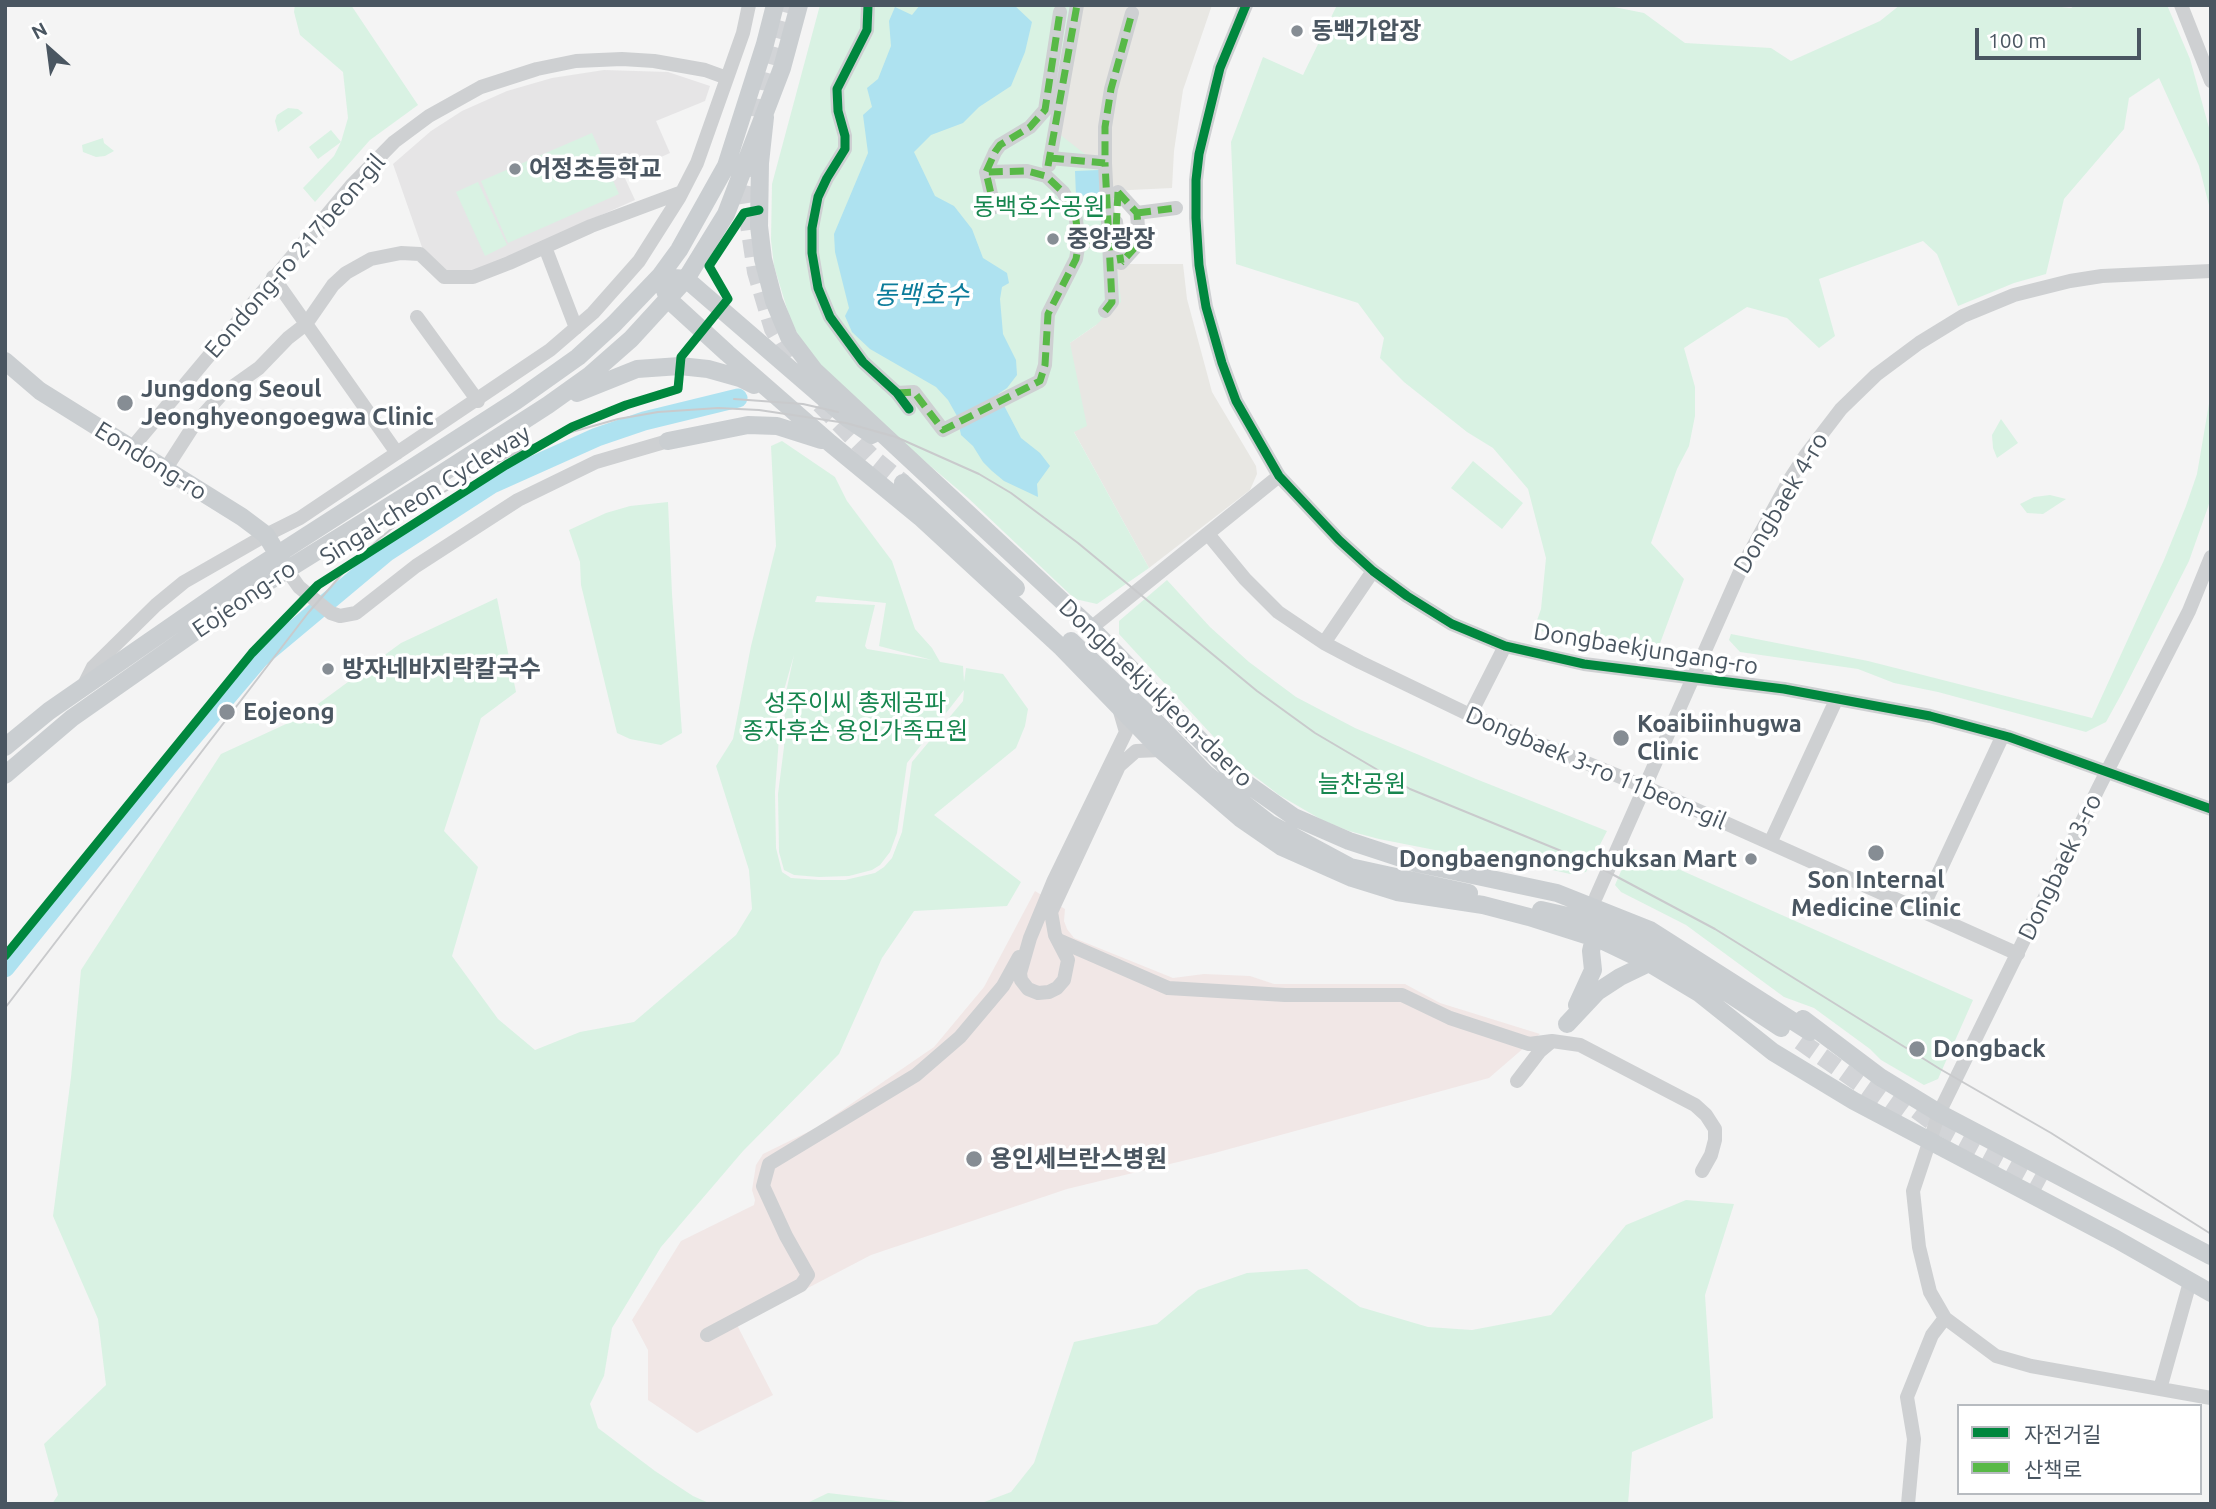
<!DOCTYPE html>
<html>
<head>
<meta charset="utf-8">
<style>
  body { margin:0 }
  #map { position:relative; width:2216px; height:1509px; overflow:hidden; background:#f4f4f4; font-family:Ubuntu,"Noto Sans KR",sans-serif }
  canvas { display:block }
  .frame { position:absolute; inset:0; border:7px solid #4a5661; pointer-events:none }
  .legend { position:absolute; left:1957px; top:1404px; width:245px; height:91px; box-sizing:border-box; background:#fff; border:2px solid #b7bbc0; margin:0; padding:9px 12px; list-style:none; font-size:21px; color:#4a5661 }
  .legend li { display:flex; align-items:center; gap:14px; height:35px }
  .legend b { width:35px; border:2px solid #b7bbc0 }
  .north { position:absolute; left:14px; top:14px; width:70px; height:70px; -webkit-text-stroke:5px #fff; paint-order:stroke; rotate:332deg; font-size:19px; font-weight:700; line-height:28px; text-align:center; color:#4a5661 }
  .north::after { content:''; display:block; margin:auto; width:24px; height:32px; background:#4a5661; clip-path:polygon(50% 0,100% 100%,50% 72%,0 100%) }
  .scale { position:absolute; left:1975px; top:28px; width:166px; height:32px; box-sizing:border-box; border:4px solid #4a5661; border-top:0; padding-left:9px; font-size:21px; line-height:24px; white-space:nowrap; color:#4a5661; -webkit-text-stroke:5px #fff; paint-order:stroke }
</style>
</head>
<body>
<div id="map">
<canvas width="2216" height="1509"></canvas>
<div class="frame"></div>
<ul class="legend">
<li><b style="height:9px;background:#00873e"></b>자전거길</li>
<li><b style="height:9px;background:#58b947"></b>산책로</li>
</ul>
<div class="north">N</div>
<div class="scale">100 m</div>
</div>
<script>
const c = document.querySelector('canvas').getContext('2d');
c.lineJoin = 'round';
function paint(path, color) { c.fillStyle = color; c.fill(path, 'evenodd'); }
const toPath = rows => new Path2D(rows.map(r => 'M' + r).join(''));
function strokePath(path, color, width, dash) { c.strokeStyle = color; c.lineWidth = width; c.lineCap = dash ? 'butt' : 'round'; c.setLineDash(dash || []); c.stroke(path); }
function label(font, color, halo, rows, align = 'center') {
  c.font = font + ' Ubuntu,"Noto Sans KR",sans-serif'; c.lineWidth = 7; c.setLineDash([]); c.textBaseline = 'middle'; c.strokeStyle = halo; c.fillStyle = color; for (const [text, x, y, turn = 0] of rows) {
    c.save(); c.translate(x, y); c.rotate((+turn || 0) * Math.PI / 180); c.textAlign = isNaN(turn) ? turn : align; if (halo) c.strokeText(text, 0, 0); c.fillText(text, 0, 0); c.restore();
  }
}
paint(toPath([
  [1071,5,1212,5,1183,90,1174,151,1172,188,1109,191,1049,126],
  [1110,264,1183,264,1187,299,1212,392,1256,466,1257,474,1250,490,1149,568,1074,432,1070,343,1096,325]
]), '#e8e7e3');
paint(toPath([
  [604,70,668,72,710,86,705,101,656,121,670,153,623,174,635,200,473,272,449,273,423,250,393,164,431,131,462,111,507,91,552,78]
]), '#e6e5e6');
paint(toPath([
  [1035,891,1065,909,1064,921,1067,929,1074,938,1173,978,1204,974,1250,976,1274,984,1405,984,1440,1003,1540,1034,1489,1078,1211,1154,1067,1189,871,1255,737,1325,773,1395,697,1433,648,1400,648,1350,632,1320,681,1241,754,1205,755,1200,752,1190,756,1165,763,1154,816,1128,934,1047,984,987]
]), '#f1e7e6');
paint(toPath([
  [295,5,351,5,418,105,370,140,315,202,303,188,334,156,341,142,318,159,309,147,331,130,341,142,348,118,343,72,300,35,294,12],
  [820,5,1071,5,1049,126,1108,172,1110,264,1118,272,1121,302,1096,325,1070,343,1087,426,1074,432,1149,568,1097,604,1075,599,968,498,848,396,809,354,791,322,774,266,771,240,772,184],
  [1337,5,1604,5,1644,13,1685,43,1771,48,1791,61,1880,21,1900,5,2042,5,2071,8,2076,5,2167,5,2190,59,2211,135,2211,213,2199,166,2159,78,2129,98,2124,129,2064,199,2046,274,2014,283,1958,306,1937,254,1923,241,1819,279,1835,336,1819,348,1787,318,1747,307,1684,348,1695,387,1695,416,1689,446,1677,469,1651,543,1684,579,1656,654,1576,641,1534,629,1541,609,1546,558,1528,489,1493,448,1467,432,1404,382,1380,358,1384,338,1358,303,1236,264,1231,142,1263,57,1303,75],
  [288,108,298,109,303,113,278,132,275,121,277,115],
  [592,133,619,194,508,243,481,181],
  [103,138,104,143,114,151,105,156,96,157,83,152,82,145],
  [478,182,507,245,485,256,456,192],
  [2211,392,2211,497,2208,507,2189,561,2122,693,2106,722,2086,732,1938,692,1894,683,1858,669,1740,652,1729,640,1731,634,1868,661,2092,718,2164,560,2186,506,2197,474],
  [2001,419,2018,443,1997,458,1993,448,1992,435],
  [782,441,835,477,847,501,892,561,915,629,932,648,940,662,963,666,964,682,966,668,1003,674,1028,709,1025,726,1016,748,934,815,1021,882,1007,906,914,911,882,958,839,1054,743,1151,661,1247,612,1328,604,1376,590,1404,598,1428,655,1471,693,1496,711,1504,52,1504,58,1495,44,1444,106,1385,98,1319,53,1216,71,1077,81,970,221,754,299,718,401,643,497,598,516,692,481,718,444,831,478,867,452,956,498,1019,535,1050,580,1032,634,1022,736,935,752,909,749,870,716,766,733,739,751,646,776,546,771,446],
  [817,596,886,603,879,646,932,660,867,649,865,646,875,605,815,602],
  [794,655,785,697,784,747,778,794,779,852,784,870,794,875,819,877,849,876,872,870,880,865,890,852,897,833,907,763,964,690,963,701,912,762,902,832,892,858,884,867,875,873,845,880,820,880,791,878,782,872,776,848,775,792,782,697],
  [1473,461,1523,503,1502,529,1451,488],
  [2050,495,2066,499,2043,514,2027,513,2020,504,2034,497],
  [668,502,672,594,682,733,661,745,630,739,617,733,581,585,580,562,569,530,606,513,630,506],
  [1167,580,1210,627,1249,662,1296,697,1355,728,1476,779,1607,831,1586,872,1570,874,1470,851,1445,852,1379,839,1349,831,1322,820,1279,795,1244,768,1224,748,1119,634,1119,621],
  [1631,848,1973,1000,1938,1079,1924,1085,1881,1060,1870,1049,1814,1008,1784,997,1686,925,1621,892,1615,885],
  [1686,1200,1734,1204,1705,1295,1713,1418,1632,1452,1628,1504,979,1504,1011,1492,1034,1463,1074,1342,1157,1324,1198,1290,1247,1273,1307,1269,1360,1307,1428,1327,1472,1330,1551,1315,1626,1225],
  [828,1493,922,1504,805,1504]
]), '#d9f2e3');
paint(toPath([
  [920,5,1014,5,1032,22,1025,52,1011,86,979,107,963,123,931,135,914,152,935,196,954,206,972,229,983,258,1007,273,1009,283,1002,287,1000,299,1003,334,1016,360,1017,375,1007,388,998,394,1021,438,1040,453,1050,466,1037,484,1038,497,1004,481,992,471,983,462,973,446,961,435,957,416,948,400,936,387,870,349,852,332,845,316,849,308,835,252,834,234,868,153,863,115,872,107,867,88,878,79,891,46,889,21,895,7,912,15],
  [1099,170,1100,195,1076,196,1075,171]
]), '#aee2f0');
strokePath(toPath([
  [5,968,169,765,259,659,387,552,492,484,597,437,644,421,738,398]
]), '#aee2f0', 19);
strokePath(toPath([
  [759,117,763,90,786,5],
  [752,159,745,198,756,272,773,329,800,375],
  [820,404,874,459,903,483],
  [1800,1041,1903,1114],
  [1895,1094,1934,1123,2045,1183]
]), '#d2d4d7', 18, [18, 9]);
strokePath(toPath([
  [868,5,867,30,837,89,838,111,845,136,845,149,827,178,818,197,812,228,812,253,818,288,830,317,863,362,897,393,909,409],
  [1246,5,1220,68,1199,154,1196,180,1196,218,1199,265,1206,307,1222,363,1236,401,1279,476,1339,540,1373,571,1407,596,1452,624,1505,646,1584,664,1784,689,1930,716,2009,737,2211,809],
  [2181,5,2211,81],
  [1050,158,1105,163,1105,127,1111,89,1132,13],
  [1049,165,1077,5],
  [1118,192,1137,213,1139,243,1121,263],
  [989,209,994,207,986,172,995,152,1000,145,1030,127,1045,110,1060,12],
  [1137,213,1176,208],
  [1116,222,1121,263],
  [1079,242,1108,239],
  [545,247,576,328],
  [273,277,397,453],
  [1105,311,1112,302,1105,163],
  [417,317,478,401],
  [897,393,914,392,943,430,1040,381,1045,365,1048,314,1076,259,1079,242,1075,213,1063,192,1046,176,1027,171,986,172],
  [131,449,351,186,394,142,429,116,481,87,537,69,576,61,622,59,654,61,705,70,727,78],
  [165,470,194,425,221,395,259,368,288,338,306,324,333,285,346,273,371,259,401,253,420,254,444,277,473,277,509,263,591,226,682,192],
  [1208,534,1245,579,1278,612,1324,643,1360,662,1470,715,1645,787,2018,954],
  [2211,557,2189,611,2099,787,1939,1113,1913,1191,1919,1247,1930,1292,1945,1318,1996,1356,2031,1366,2211,1398],
  [287,570,299,587,331,613,340,616,356,613,416,566,518,500,596,462,668,441],
  [1091,628,1279,476],
  [1324,643,1373,571],
  [83,687,93,667,156,605,184,582,266,535,300,518,550,350,593,313,639,261,679,198,697,163,743,33,749,5],
  [1119,708,1126,732,1054,880,1030,938,1020,973,1021,980,1028,989,1038,993,1049,992,1057,988,1064,980,1068,960,1055,935,1051,912,1119,766,1136,751,1161,750],
  [1470,715,1505,646],
  [1770,843,1837,698],
  [1596,897,1742,567,1790,479,1805,456,1841,409,1876,375,1919,343,1963,316,2014,295,2070,281,2102,276,2211,271],
  [1921,911,2003,735],
  [1058,940,1168,988,1285,995,1402,995,1450,1018,1529,1044,1552,1041,1580,1045,1695,1105,1706,1115,1715,1129,1715,1140,1711,1155,1702,1171],
  [1517,1081,1540,1051,1552,1041],
  [707,1335,801,1285,808,1275,786,1236,763,1186,769,1164,916,1075,960,1037,1003,986,1019,957],
  [2160,1389,2190,1282],
  [1908,1504,1914,1439,1907,1397,1932,1335,1945,1318]
]), '#ced0d2', 14);
strokePath(toPath([
  [765,117,760,163,759,226,763,259,774,301,789,337,814,370,1091,628,1233,774,1294,817,1349,841,1416,863,1557,893,1650,930,1810,1032],
  [660,276,668,299,727,353,830,443,920,517,1062,648,1161,750,1240,818,1282,847,1352,878,1397,892,1483,905,1529,917,1601,940,1649,963,1699,993,1773,1052,1854,1101,2116,1239,2211,1293],
  [674,278,686,279,847,418,872,435],
  [5,361,40,391,242,517,266,535,283,563],
  [577,393,637,369,680,366,708,369,740,378,754,385],
  [668,441,748,425,777,426,821,440],
  [903,483,1016,588],
  [1071,641,1155,721,1205,773,1270,824,1350,867,1469,893],
  [5,747,49,711,247,574,516,401,578,357,614,324,660,276,679,250,726,166,765,44,775,5],
  [5,775,72,718,256,589,441,474,548,405,590,375,631,339,686,279,726,214,782,68,799,5],
  [1541,910,1585,920,1650,949,1711,982,1781,1028],
  [1577,1005,1593,970,1591,951,1594,938],
  [1803,1019,1880,1077,1939,1113,2211,1256],
  [1567,1024,1597,992,1620,977,1649,963]
]), '#caced1', 18);
strokePath(toPath([
  [734,399,803,404,838,412],
  [5,1008,308,613,343,573,379,539,416,509,467,478,529,446,568,433,618,419,658,412,718,408,759,410,846,423,896,437,979,474,1011,493,1078,543,1257,691,1315,733,1410,789,1593,864,1715,929,1940,1069,2051,1133,2211,1234]
]), '#c9cacc', 2);
strokePath(toPath([
  [1050,158,1105,163,1105,127,1111,89,1132,13],
  [1048,166,1077,5],
  [1118,192,1137,213,1139,243,1121,263],
  [1118,192,1116,230,1121,263],
  [989,209,994,207,986,172,995,152,1000,145,1030,127,1045,110,1060,12],
  [1137,213,1176,208],
  [1079,242,1108,239],
  [1105,311,1112,302,1105,163],
  [897,393,914,392,943,430,1040,381,1045,365,1048,314,1076,259,1079,242,1075,213,1063,192,1046,176,1027,171,986,172]
]), '#58b947', 7, [14, 7]);
strokePath(toPath([
  [868,5,867,30,837,89,838,111,845,136,845,149,827,178,818,197,812,228,812,253,818,288,830,317,863,362,897,393,909,409],
  [1246,5,1220,68,1199,154,1196,180,1196,218,1199,265,1206,307,1222,363,1236,401,1279,476,1339,540,1373,571,1407,596,1452,624,1505,646,1584,664,1784,689,1930,716,2009,737,2211,809],
  [5,956,252,653,318,585,506,465,572,427,626,405,678,389,681,357,728,299,709,266,744,213,759,210]
]), '#00873e', 9);
for (const [x, y, r, color] of [
  [1297,31,7,"#868d94"],
  [515,169,7,"#868d94"],
  [1053,239,7,"#868d94"],
  [125,403,9,"#868d94"],
  [328,669,7,"#868d94"],
  [227,712,9,"#868d94"],
  [1621,738,9,"#868d94"],
  [1876,853,9,"#868d94"],
  [1751,859,7,"#868d94"],
  [1917,1049,9,"#868d94"],
  [974,1159,9,"#868d94"]
]) { const dot = new Path2D(); dot.arc(x, y, r, 0, 2 * Math.PI); c.fillStyle = color; c.fill(dot); strokePath(dot, '#fff', 2.5); }
label('bold 24px', '#4a5661', '#fff', [
  ["동백가압장",1311,31],
  ["어정초등학교",529,169],
  ["중앙광장",1067,239],
  ["Jungdong Seoul",141,389],
  ["Jeonghyeongoegwa Clinic",141,417],
  ["방자네바지락칼국수",342,669],
  ["Eojeong",243,712],
  ["Koaibiinhugwa",1637,724],
  ["Clinic",1637,752],
  ["Dongbaengnongchuksan Mart",1737,859,"right"],
  ["Son Internal",1876,880,"center"],
  ["Medicine Clinic",1876,908,"center"],
  ["Dongback",1933,1049],
  ["용인세브란스병원",990,1159]
], 'left');
label('24px', '#17864f', '#fff', [
  ["동백호수공원",1039,207],
  ["성주이씨 총제공파",855,703],
  ["종자후손 용인가족묘원",855,731],
  ["늘찬공원",1362,784]
]);
label('24px', '#4a5661', '#fff', [
  ["Eondong-ro 217beon-gil",295,256,-49],
  ["Eondong-ro",151,461,32],
  ["Singal-cheon Cycleway",425,495,-32],
  ["Dongbaek 4-ro",1781,503,-59],
  ["Eojeong-ro",244,599,-34],
  ["Dongbaekjungang-ro",1646,649,9],
  ["Dongbaekjukjeon-daero",1156,693,44],
  ["Dongbaek 3-ro 11beon-gil",1596,768,23],
  ["Dongbaek 3-ro",2060,867,-64]
]);
label('italic 26px', '#0c7c9b', '#fff', [
  ["동백호수",921,295]
]);
</script>
</body>
</html>
